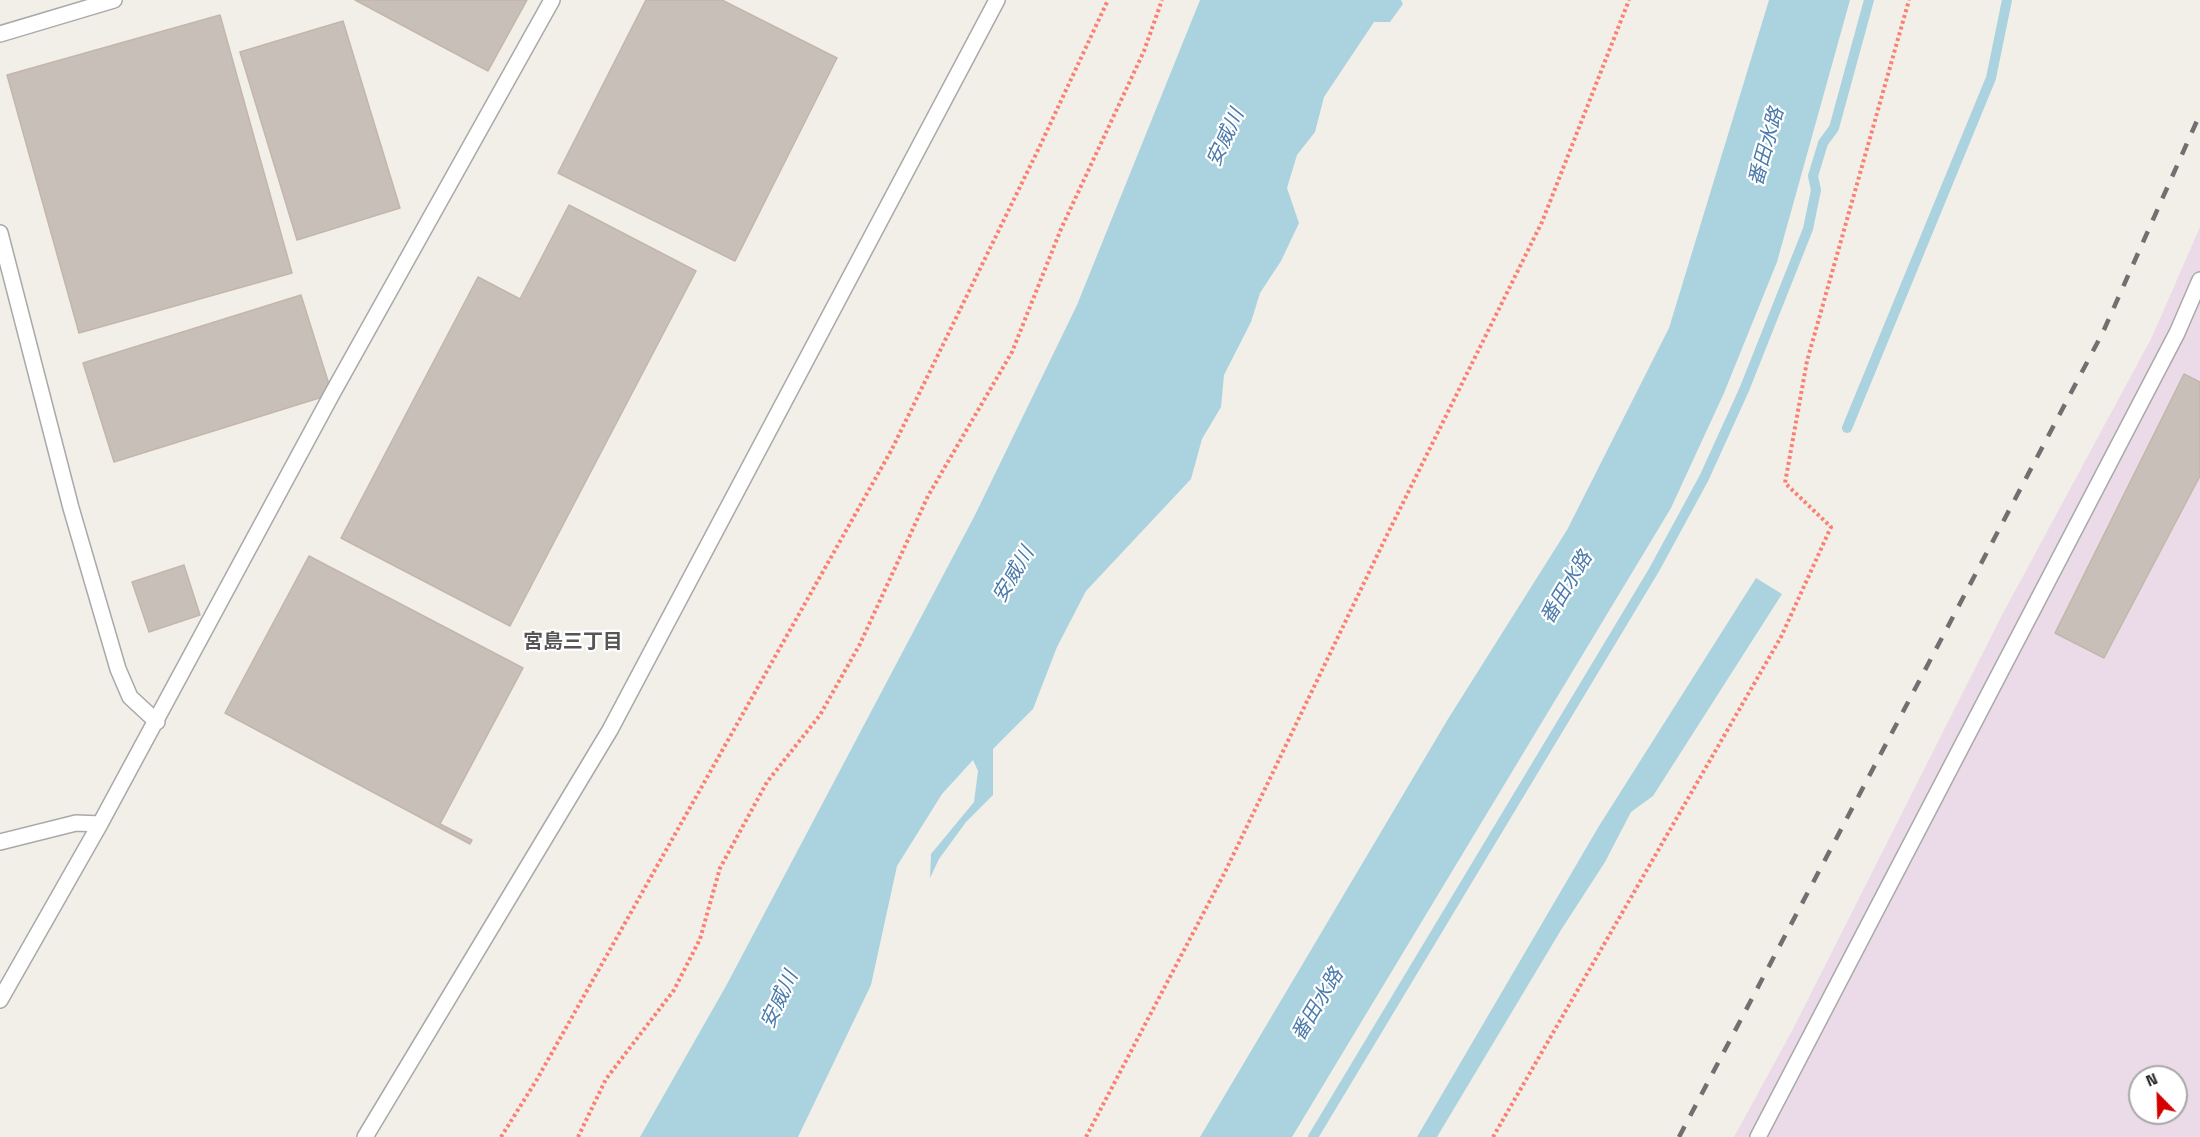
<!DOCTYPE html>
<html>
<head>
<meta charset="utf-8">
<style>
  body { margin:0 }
  #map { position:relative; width:2200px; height:1137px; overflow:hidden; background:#f2efe9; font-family:"Space Grotesk",sans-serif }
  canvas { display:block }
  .north { position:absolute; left:2128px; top:1065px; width:60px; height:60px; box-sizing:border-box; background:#fff; border:2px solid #a7a7a7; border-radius:50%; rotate:337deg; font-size:16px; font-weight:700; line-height:24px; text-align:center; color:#222 }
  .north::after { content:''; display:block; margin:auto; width:21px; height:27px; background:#d40000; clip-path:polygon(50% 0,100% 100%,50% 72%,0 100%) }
</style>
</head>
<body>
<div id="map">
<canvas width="2200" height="1137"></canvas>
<div class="north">N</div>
</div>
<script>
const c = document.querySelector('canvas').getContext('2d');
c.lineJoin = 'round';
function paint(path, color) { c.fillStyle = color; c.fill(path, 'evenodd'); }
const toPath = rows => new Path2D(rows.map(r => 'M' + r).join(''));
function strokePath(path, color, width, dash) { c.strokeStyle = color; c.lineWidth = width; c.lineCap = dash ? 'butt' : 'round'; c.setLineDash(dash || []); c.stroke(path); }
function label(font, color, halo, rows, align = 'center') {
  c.font = font + ' "Space Grotesk","Noto Sans JP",sans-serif'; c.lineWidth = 4.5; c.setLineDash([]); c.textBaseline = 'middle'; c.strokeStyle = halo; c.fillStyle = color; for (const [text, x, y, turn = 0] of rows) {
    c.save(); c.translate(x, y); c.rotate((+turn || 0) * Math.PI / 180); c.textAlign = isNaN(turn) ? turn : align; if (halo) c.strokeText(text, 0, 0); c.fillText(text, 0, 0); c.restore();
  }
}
paint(toPath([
  [2200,227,2200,1137,1734,1137,1793,1029,2002,615,2152,337],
  [2140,1077,2176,1077,2176,1113,2140,1113]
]), '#ebdbe8');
paint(toPath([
  [1200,0,1401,0,1403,4,1390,22,1374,22,1324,97,1315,132,1297,155,1287,188,1299,223,1281,261,1260,293,1251,322,1224,375,1221,407,1202,439,1191,479,1086,591,1057,647,1033,709,993,749,993,795,966,822,939,859,930,878,931,854,974,802,978,771,973,760,942,794,897,866,871,985,798,1137,640,1137,726,986,975,515,1077,305],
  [1769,0,1850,0,1777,262,1724,393,1671,508,1292,1137,1200,1137,1448,719,1567,530,1669,328],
  [1756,578,1782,594,1653,796,1631,812,1605,862,1561,930,1437,1137,1417,1137,1599,826]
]), '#aad3df');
strokePath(toPath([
  [1847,428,1991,78,2007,0],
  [1313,1137,1654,570,1704,478,1744,390,1808,229,1816,190,1813,176,1823,143,1834,128,1869,0]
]), '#aad3df', 10);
const building = toPath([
  [355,0,527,0,488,71,355,0],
  [646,0,722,0,837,58,735,261,558,173,646,0],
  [220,15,292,273,79,333,7,75,220,15],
  [343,21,400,208,297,240,240,52,343,21],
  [569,205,696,271,510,626,341,538,478,277,520,299,569,205],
  [301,295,332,394,114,462,83,363,301,295],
  [2184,374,2200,382,2200,476,2104,658,2055,633,2184,374],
  [309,556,523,668,440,824,472,840,470,844,225,713,309,556],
  [184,565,200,615,149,632,132,582,184,565]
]);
paint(building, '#c7bfb8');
strokePath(building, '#c4b6ab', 1.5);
const lane = toPath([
  [0,34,114,0],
  [0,233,71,508,118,669,130,697,157,722],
  [0,842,76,823,100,824,332,394,552,0],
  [0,1000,100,824],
  [365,1137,610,730,997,0],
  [1758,1137,2177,333,2200,280]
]);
strokePath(lane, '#a9a9a9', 18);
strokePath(toPath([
  [501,1137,536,1081,892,449,1039,148,1108,0],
  [578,1137,606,1079,674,990,700,939,720,868,767,782,820,715,860,644,928,496,1012,352,1061,229,1144,51,1162,0],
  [1086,1137,1225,872,1387,535,1542,222,1629,0],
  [1493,1137,1781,637,1831,527,1785,483,1807,361,1909,0]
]), '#fa8072', 4, [3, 3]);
strokePath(lane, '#fff', 15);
strokePath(toPath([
  [1679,1137,2103,332,2200,114]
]), '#707070', 4.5, [12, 12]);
label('italic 20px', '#4a7aab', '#fff', [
  ["安威川",1226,138,-65],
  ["番田水路",1767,147,-74],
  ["安威川",1014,575,-59],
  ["番田水路",1567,588,-59],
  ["安威川",780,1000,-65],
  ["番田水路",1318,1005,-59]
]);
label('bold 20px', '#555', '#fff', [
  ["宮島三丁目",573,643]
]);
</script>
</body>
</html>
